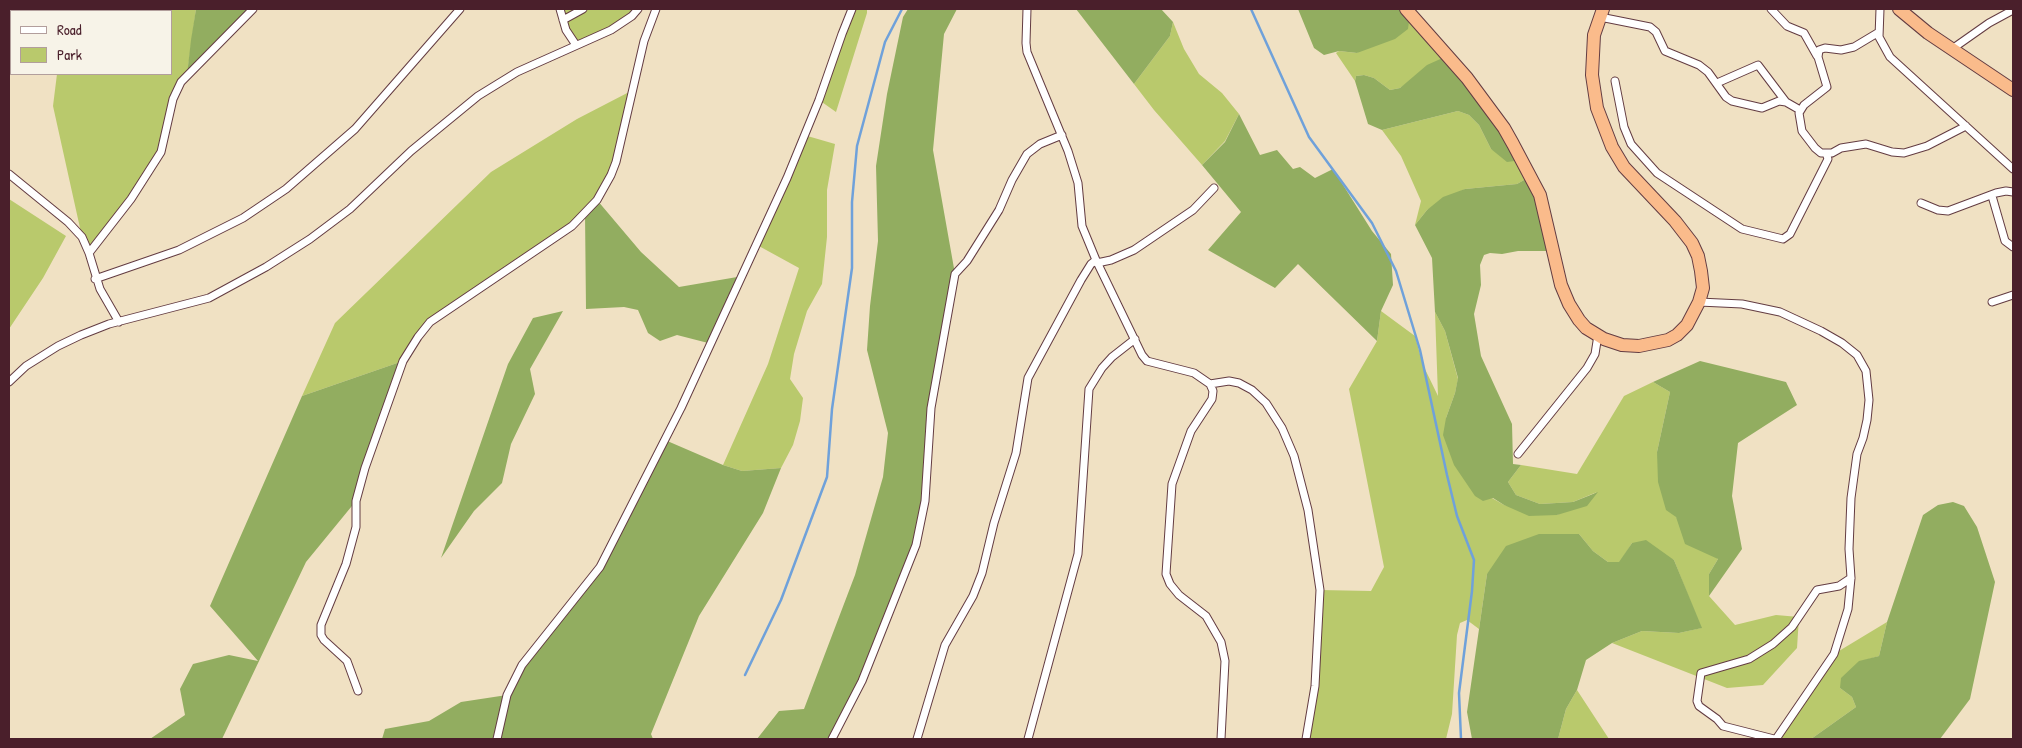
<!DOCTYPE html>
<html>
<head>
<meta charset="utf-8">
<style>
  body { margin:0 }
  #map { position:relative; width:2022px; height:748px; overflow:hidden; background:#f0e1c3; font-family:"Patrick Hand",sans-serif }
  canvas { display:block }
  .frame { position:absolute; inset:0; border:10px solid #4a1f2b; pointer-events:none }
  .legend { position:absolute; left:10px; top:10px; width:162px; height:65px; box-sizing:border-box; background:#f7f3e8; border:1px solid #b29e9c; margin:0; padding:6px 9px; list-style:none; font-size:15px; color:#4a1f2b }
  .legend li { display:flex; align-items:center; gap:10px; height:25px }
  .legend b { width:25px; border:1px solid #b29e9c }
</style>
</head>
<body>
<div id="map">
<canvas width="2022" height="748"></canvas>
<div class="frame"></div>
<ul class="legend">
<li><b style="height:6px;background:#fff"></b>Road</li>
<li><b style="height:14px;background:#b9c96c"></b>Park</li>
</ul>
</div>
<script>
const c = document.querySelector('canvas').getContext('2d');
c.lineJoin = 'round';
function paint(path, color) { c.fillStyle = color; c.fill(path, 'evenodd'); }
const toPath = rows => new Path2D(rows.map(r => 'M' + r).join(''));
function strokePath(path, color, width, dash) { c.strokeStyle = color; c.lineWidth = width; c.lineCap = dash ? 'butt' : 'round'; c.setLineDash(dash || []); c.stroke(path); }
paint(toPath([
  [48,9,196,9,187,75,181,82,161,152,89,253,82,237,53,106,57,74,171,74,171,11,49,11],
  [560,9,640,9,578,48,566,30],
  [852,9,867,9,867,13,836,112,819,100],
  [1410,14,1447,56,1400,88,1390,90,1374,78,1364,75,1356,76,1355,81,1336,53,1339,51,1357,53],
  [1173,22,1184,49,1199,74,1222,93,1239,114,1225,141,1202,165,1154,110,1134,84,1170,36],
  [633,90,611,175,577,222,430,322,403,361,302,396,335,323,491,172,577,119],
  [1458,111,1469,115,1479,125,1491,149,1522,160,1531,176,1517,184,1465,189,1427,210,1415,225,1421,201,1401,156,1382,130],
  [804,135,835,144,827,190,827,237,822,284,807,311,794,354,790,379,803,398,800,421,793,445,781,468,742,471,723,465,768,364,799,268,757,245],
  [9,199,66,236,43,278,9,329],
  [1381,311,1415,336,1423,365,1438,396,1435,312,1445,331,1458,379,1455,393,1446,418,1492,498,1504,505,1557,515,1597,492,1573,502,1540,504,1516,495,1508,482,1521,465,1577,474,1624,396,1653,382,1670,392,1657,452,1676,517,1718,559,1709,574,1709,596,1735,625,1776,615,1799,617,1797,648,1763,685,1727,688,1612,643,1642,631,1679,633,1701,628,1674,560,1632,543,1620,562,1608,562,1593,551,1579,534,1487,574,1479,629,1467,620,1460,623,1457,635,1452,714,1446,739,1306,739,1309,726,1320,590,1371,591,1384,567,1349,389,1377,341],
  [1887,622,1879,656,1859,662,1840,688,1852,697,1856,707,1811,739,1776,739,1834,654],
  [1577,690,1609,739,1558,739,1566,709]
]), '#b9c96c');
paint(toPath([
  [196,9,253,9,187,75,191,40],
  [908,9,957,9,944,34,933,150,955,274,931,408,921,527,862,681,832,739,757,739,779,711,804,709,855,575,883,477,888,433,867,350,870,306,878,241,876,166,887,94,903,17],
  [1076,9,1161,9,1173,22,1170,36,1134,84],
  [1298,9,1406,9,1410,14,1408,29,1395,39,1357,53,1339,51,1324,55,1314,48],
  [1447,56,1522,160,1507,162,1491,149,1479,125,1469,115,1458,111,1382,130,1368,124,1355,81,1356,76,1364,75,1374,78,1390,90,1400,88,1427,65],
  [1239,114,1260,155,1277,150,1293,169,1300,167,1315,178,1333,169,1372,231,1391,254,1393,285,1381,311,1377,341,1298,264,1275,288,1208,250,1241,212,1202,165,1225,142],
  [1531,176,1553,251,1518,251,1502,254,1490,253,1484,255,1480,265,1481,285,1474,314,1481,356,1512,424,1513,464,1521,465,1508,482,1516,495,1540,504,1573,502,1598,492,1587,506,1557,515,1529,516,1504,505,1493,498,1483,501,1475,496,1454,465,1443,435,1446,418,1455,393,1458,378,1445,331,1435,312,1432,258,1415,225,1427,210,1443,197,1465,189,1517,184],
  [597,200,641,252,679,287,743,276,712,344,677,335,660,341,648,333,638,310,624,307,586,309,585,213],
  [563,311,530,369,535,394,511,444,502,483,474,511,441,558,508,364,533,318],
  [403,361,356,501,306,562,222,739,150,739,185,715,180,689,193,664,229,655,258,661,210,606,302,396],
  [1700,361,1786,382,1797,405,1738,443,1732,496,1742,549,1709,596,1709,574,1718,559,1685,544,1676,517,1666,510,1658,482,1657,452,1670,392,1653,382],
  [665,440,723,465,742,471,781,468,763,513,699,616,651,734,653,739,382,739,385,729,429,721,461,702,507,695,522,665,600,567],
  [1953,502,1964,506,1977,527,1995,582,1970,699,1940,739,1811,739,1856,707,1852,697,1840,688,1841,678,1859,661,1879,656,1887,622,1923,515,1938,505],
  [1539,534,1579,534,1593,551,1608,562,1619,562,1632,543,1646,540,1674,560,1702,628,1679,633,1642,631,1612,643,1586,660,1577,690,1566,709,1558,739,1472,739,1467,712,1487,574,1506,546]
]), '#92ad60');
strokePath(toPath([
  [1251,9,1309,137,1372,223,1396,271,1420,350,1447,475,1457,516,1474,560,1472,591,1459,693,1461,739],
  [745,675,781,600,827,477,832,409,852,268,852,202,857,146,885,42,902,9]
]), '#6fa1da', 2.5);
const street = toPath([
  [560,9,566,30,576,45],
  [1027,9,1026,43,1027,52,1068,151,1078,183,1082,226,1096,260,1142,355,1147,361,1194,373,1210,384,1213,391,1212,399,1191,431,1172,484,1166,574,1170,584,1179,595,1206,616,1221,642,1225,661,1221,739],
  [1771,9,1787,26,1804,33,1817,56],
  [1880,9,1879,37,1890,57,2013,169],
  [1600,17,1650,27,1656,32,1665,51,1699,65,1708,72,1726,97,1732,101,1762,108,1779,101,1786,102,1800,110],
  [563,20,583,9],
  [1879,32,1854,47,1841,50,1825,48,1819,50,1818,57,1827,87,1804,105,1799,113,1802,131,1815,148,1821,153,1832,153,1841,148,1866,144,1892,152,1904,153,1927,146,1966,126],
  [1952,49,1989,23,2013,10],
  [1615,81,1624,127,1631,144,1657,173,1742,229,1783,239,1790,234,1828,159,1826,153],
  [1717,83,1758,65,1786,102],
  [9,174,68,222,82,237,89,253,100,289,119,322],
  [1992,196,2005,241,2013,247],
  [1921,203,1938,210,1948,211,1996,193,2006,191,2013,192],
  [89,253,131,199,161,152,173,99,181,82,253,9],
  [1097,263,1111,260,1134,250,1193,210,1214,188],
  [95,279,179,250,243,218,286,189,355,129,460,9],
  [1699,302,1742,304,1780,312,1821,331,1842,343,1857,355,1866,371,1869,400,1867,420,1863,438,1857,454,1851,498,1849,549,1851,578,1848,609,1834,654,1776,739],
  [1992,302,2013,295],
  [9,382,26,366,58,346,81,335,109,324,209,298,266,267,310,239,350,209,411,151,478,96,517,72,611,30,632,16,638,9],
  [1210,384,1229,381,1239,383,1252,390,1266,403,1282,428,1294,456,1308,510,1320,590,1315,686,1306,739],
  [1518,454,1587,368,1595,354,1598,335],
  [358,691,347,661,324,640,321,635,321,625,346,564,356,527,356,501,365,468,403,361,418,337,430,322,572,226,597,200,611,175,616,162,644,41,656,9],
  [497,739,507,695,522,665,600,567,681,408,787,178,819,100,842,34,852,9],
  [832,739,862,681,916,545,925,501,931,408,955,274,967,261,999,210,1012,180,1027,154,1040,144,1062,135],
  [917,739,945,645,973,596,982,573,994,523,1016,453,1028,378,1081,280,1091,264,1096,260],
  [1028,739,1078,554,1089,389,1102,368,1112,357,1135,339],
  [1774,739,1723,726,1717,719,1699,706,1697,701,1701,673,1749,659,1773,644,1792,627,1817,590,1839,586,1851,578]
]);
const highway = toPath([
  [1406,9,1467,78,1504,128,1513,144,1540,195,1561,285,1569,304,1579,320,1586,328,1604,339,1622,345,1639,346,1668,340,1677,335,1687,325,1699,302,1703,288,1701,271,1698,256,1692,243,1675,221,1624,167,1612,147,1597,108,1592,75,1594,35,1603,9],
  [1899,9,1928,33,2013,90]
]);
strokePath(street, '#633c42', 9);
strokePath(highway, '#633c42', 14);
strokePath(street, '#fff', 7);
strokePath(highway, '#fabb8b', 12);
</script>
</body>
</html>
